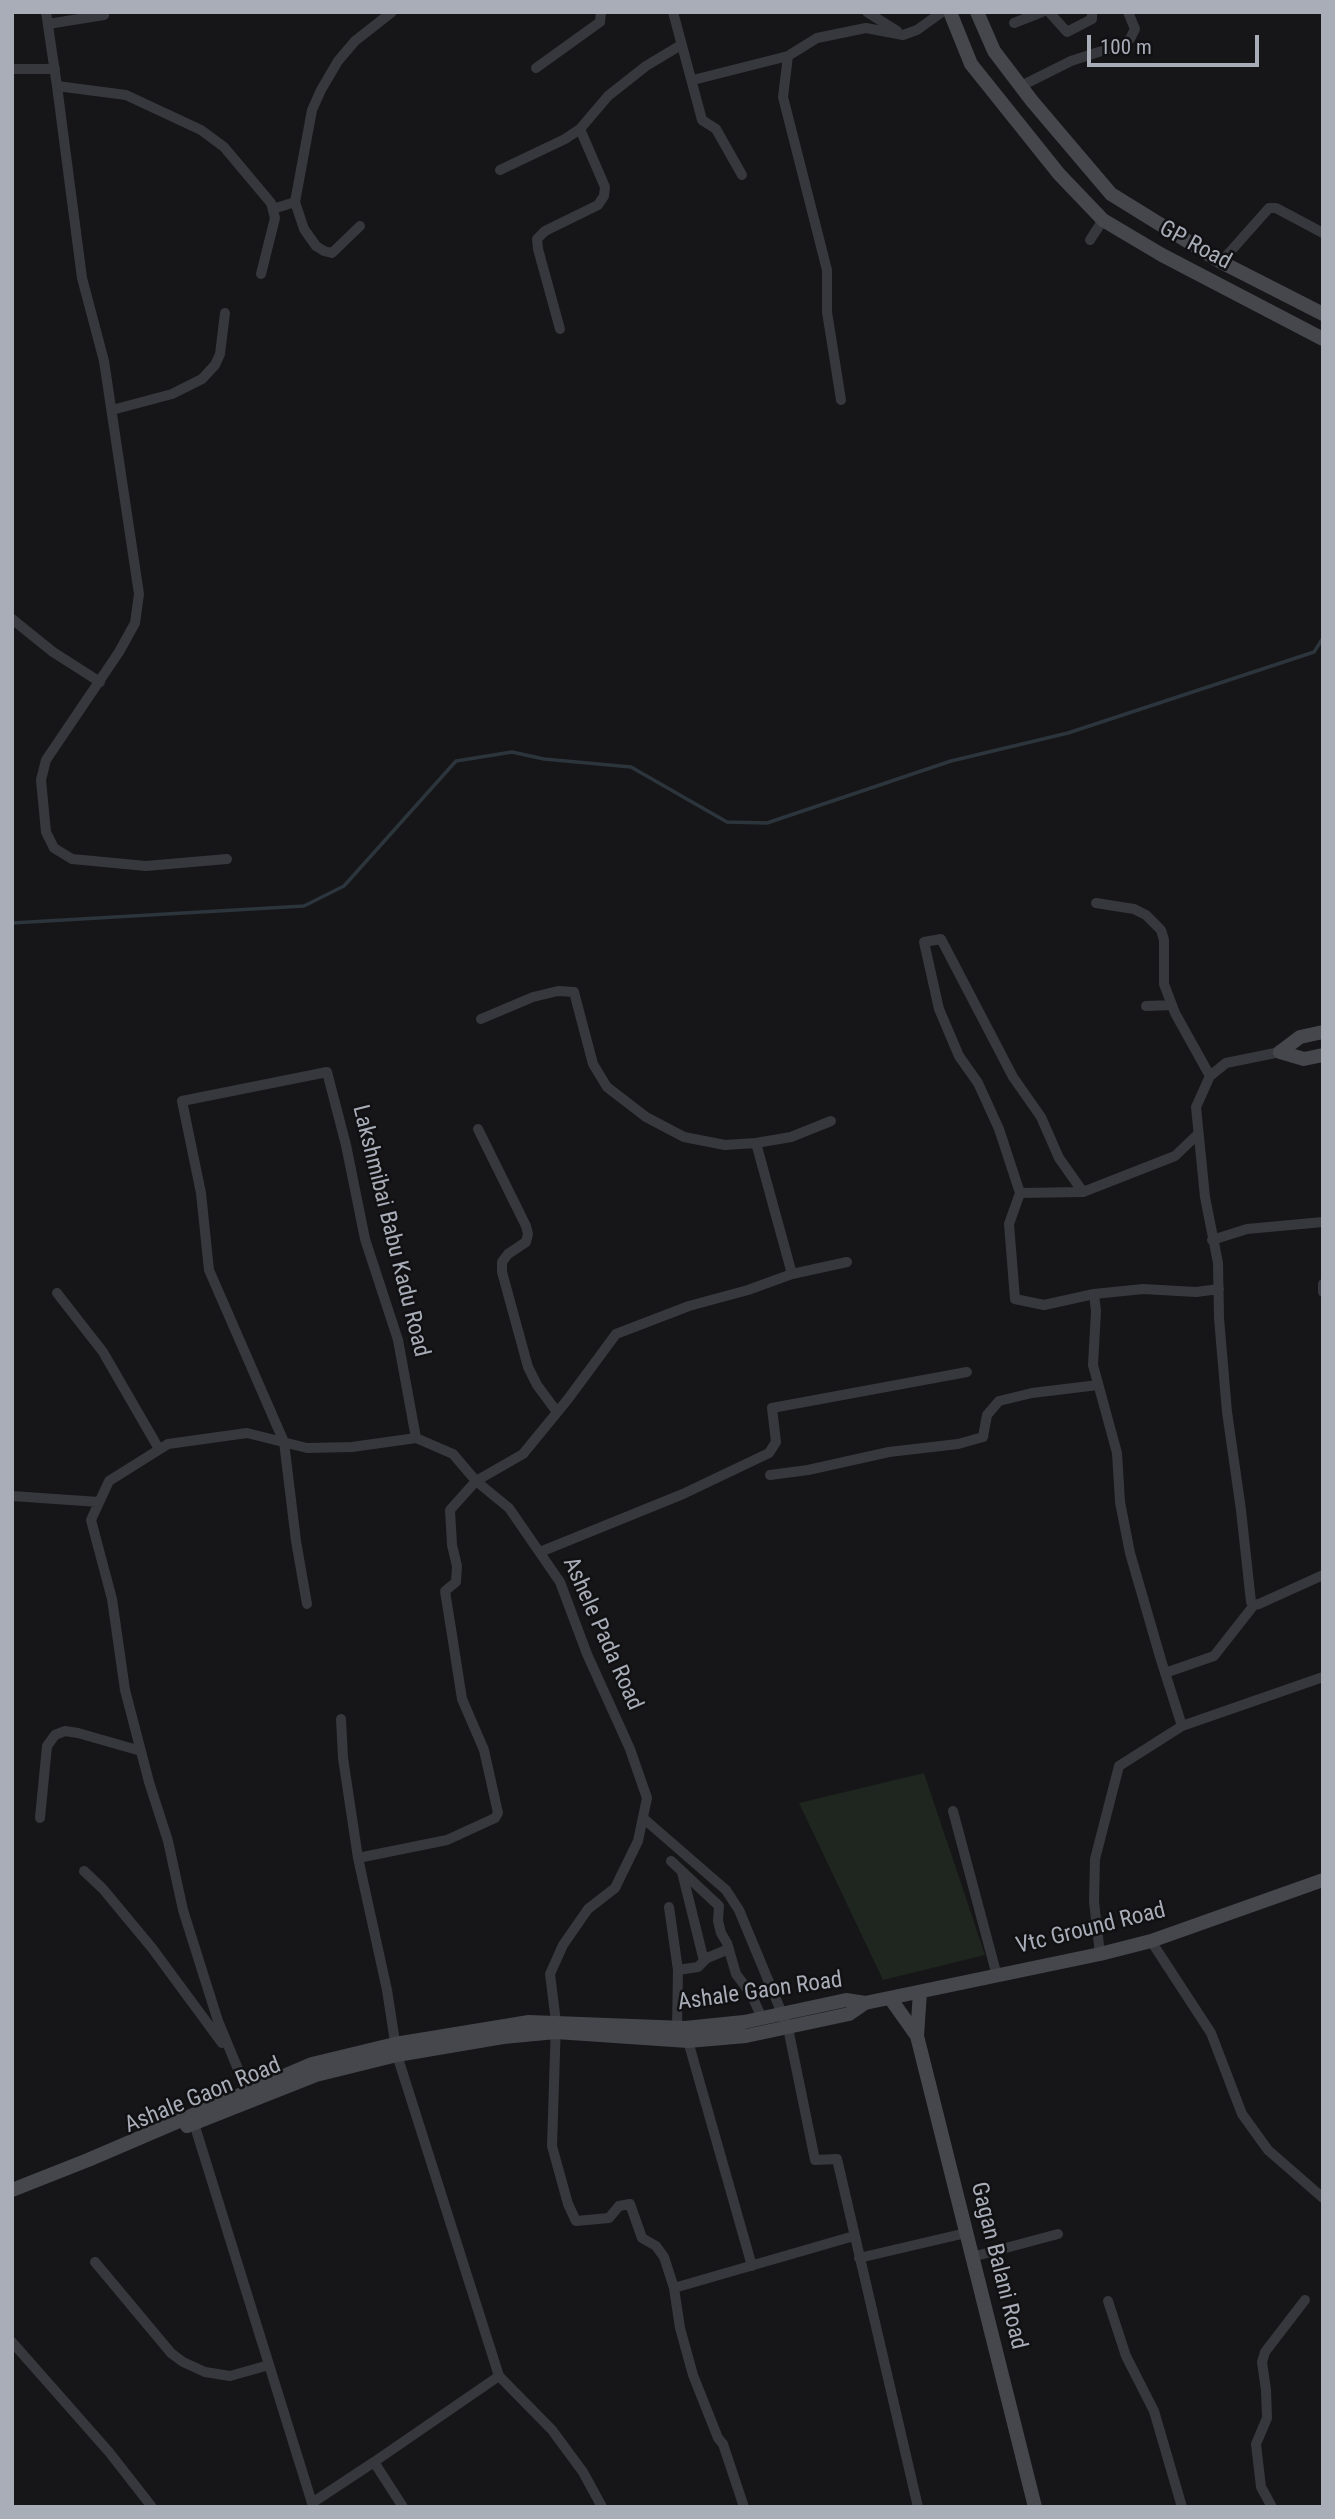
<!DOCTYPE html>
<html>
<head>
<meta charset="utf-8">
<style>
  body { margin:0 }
  #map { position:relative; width:1335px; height:2519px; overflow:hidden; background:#161618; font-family:"Roboto Condensed",sans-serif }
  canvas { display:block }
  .frame { position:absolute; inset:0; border:14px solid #a8adb8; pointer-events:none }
  .scale { position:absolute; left:1087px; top:35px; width:172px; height:32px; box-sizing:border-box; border:4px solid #a8adb8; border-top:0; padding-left:9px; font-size:21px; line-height:24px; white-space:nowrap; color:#a8adb8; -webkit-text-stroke:5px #111113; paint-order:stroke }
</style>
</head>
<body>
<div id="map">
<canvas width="1335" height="2519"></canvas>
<div class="frame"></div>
<div class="scale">100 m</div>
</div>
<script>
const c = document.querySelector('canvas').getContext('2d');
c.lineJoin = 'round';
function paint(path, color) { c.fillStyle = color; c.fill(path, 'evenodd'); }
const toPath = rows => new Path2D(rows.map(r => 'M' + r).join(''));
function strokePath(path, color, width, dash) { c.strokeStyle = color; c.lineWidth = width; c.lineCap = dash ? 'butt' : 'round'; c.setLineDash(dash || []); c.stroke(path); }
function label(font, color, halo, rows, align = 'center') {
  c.font = font + ' "Roboto Condensed",sans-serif'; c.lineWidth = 5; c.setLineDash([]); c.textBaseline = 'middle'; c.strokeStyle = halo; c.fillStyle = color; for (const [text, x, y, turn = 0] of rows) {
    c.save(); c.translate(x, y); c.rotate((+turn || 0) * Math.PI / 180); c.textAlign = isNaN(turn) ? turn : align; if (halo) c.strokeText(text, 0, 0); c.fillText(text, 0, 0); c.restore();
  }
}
paint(toPath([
  [924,1773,985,1955,883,1980,799,1803]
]), '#1e261f');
strokePath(toPath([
  [12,923,304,906,344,886,456,761,512,752,544,759,631,767,727,822,767,823,951,761,1068,733,1314,652,1323,638]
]), '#2c353c', 3.5);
strokePath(toPath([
  [46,12,57,86,126,95,201,130,224,147,271,203,275,218,261,274],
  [673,12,702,120,716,129,742,175],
  [867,12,897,31],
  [1049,12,1067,32,1092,19,1092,12],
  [1014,23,1042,12],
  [48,24,104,15,104,12],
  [536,68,600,22,601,12],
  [12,69,55,69],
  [693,80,788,56],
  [57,86,82,278,104,361,139,594,135,623,119,652,46,760,41,780,46,832,54,848,72,859,146,866,227,859],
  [1021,86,1071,61,1123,44,1130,39,1135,29,1128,12],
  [500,170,565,139,580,129,608,96,646,66,681,45],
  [295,202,304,229,316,246,324,251,332,253,360,226],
  [273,209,295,202,312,110,321,90,338,61,355,41,392,12],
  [1090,240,1103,220],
  [1221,262,1269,208,1276,208,1323,233],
  [560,329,538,249,537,239,545,231,598,205,604,196,605,187,580,129],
  [841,400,827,312,827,270,783,97,788,56,817,38,866,28,903,35,917,30,942,12],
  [112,410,172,394,202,379,215,365,220,354,225,313],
  [12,619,53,652,100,682],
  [1096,903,1134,909,1146,915,1161,930,1164,940,1164,984,1175,1013,1210,1076],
  [1146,1006,1172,1005],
  [481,1019,533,997,558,991,574,992,593,1064,607,1087,646,1117,684,1137,725,1145,756,1143],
  [1280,1052,1226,1063,1210,1076,1196,1107,1205,1197,1218,1263,1219,1318,1227,1412,1241,1510,1251,1602,1254,1605,1259,1604,1323,1575],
  [478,1129,526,1226,528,1234,526,1242,508,1254,502,1262,502,1272,528,1367,537,1385,557,1412],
  [1083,1192,1059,1158,1041,1117,1013,1077,941,939,924,942,939,1009,959,1056,978,1083,999,1129,1020,1193,1083,1192,1175,1156,1198,1134],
  [1020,1193,1009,1224,1015,1299,1044,1305,1094,1294,1143,1289,1196,1292,1219,1289],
  [1212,1240,1247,1229,1323,1222],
  [792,1274,847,1262],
  [1323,1284,1323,1292],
  [57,1293,103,1352,159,1449],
  [1094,1294,1096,1311,1093,1365,1117,1453,1120,1502,1130,1553,1161,1660,1182,1726],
  [416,1438,453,1454,476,1481,509,1508,560,1582,587,1654,630,1749,647,1798,638,1841,615,1888,588,1909,563,1945,550,1974,556,2022,552,2146,568,2204,576,2221,609,2218,619,2206,630,2204,642,2238,656,2246,664,2257,674,2288,680,2328,693,2375,718,2438,723,2444,744,2507],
  [770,1475,808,1470,889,1452,958,1444,983,1437,987,1415,999,1401,1032,1393,1098,1385],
  [12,1496,99,1502],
  [540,1552,683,1494,769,1453,776,1442,772,1408,967,1372],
  [307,1604,296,1541,284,1442,209,1270,201,1193,182,1101,327,1072,346,1145,365,1239,398,1340,416,1438],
  [1165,1673,1214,1656,1254,1605],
  [341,1719,343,1758,358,1858,387,1990,397,2055,499,2376,374,2462],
  [953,1811,997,1976],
  [40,1818,47,1746,55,1735,65,1731,78,1733,141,1751],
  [643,1818,726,1890,739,1910,788,2028,815,2160,837,2159,918,2507],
  [358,1858,447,1840,495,1818,498,1813,484,1750,462,1699,452,1635,445,1591,456,1582,457,1566,452,1545,450,1510,476,1481,523,1454,568,1399,616,1334,689,1306,748,1290,792,1274,756,1143,791,1137,831,1121],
  [671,1861,719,1906,718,1921,721,1933,727,1943,736,1974,751,1994,762,2018],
  [84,1871,103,1889,152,1948,222,2043],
  [682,1872,704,1961],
  [669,1907,678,1970],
  [1151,1941,1211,2033,1242,2114,1268,2150,1323,2198],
  [1100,1954,1094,1902,1095,1859,1119,1766,1182,1726,1323,1677],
  [677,2028,678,1970,698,1967,707,1958,729,1949],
  [688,2041,752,2266],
  [250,2098,218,2021,183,1910,168,1841,149,1782,125,1690,112,1599,91,1520,109,1481,168,1444,247,1433,307,1448,352,1447,416,1438],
  [192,2117,312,2503,374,2462,403,2507],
  [972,2257,1058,2234],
  [859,2258,966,2233],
  [95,2262,171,2353,183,2362,205,2372,230,2376,269,2365],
  [674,2288,854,2236],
  [1108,2301,1126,2356,1154,2411,1182,2507],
  [12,2342,109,2452,152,2507],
  [499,2376,552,2430,583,2472,602,2507],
  [1272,2507,1261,2487,1256,2444,1267,2418,1266,2390,1262,2362,1265,2352,1305,2300]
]), '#37383d', 10);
strokePath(toPath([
  [950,12,971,64,1059,174,1103,220,1162,255,1323,339],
  [977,12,994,51,1032,101,1111,194,1221,262,1323,314],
  [1280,1052,1300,1037,1323,1032],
  [1280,1052,1304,1059,1323,1055],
  [920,1992,917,2036,1035,2507],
  [890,1998,917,2036],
  [187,2126,316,2075,397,2055,503,2037,556,2032,688,2041,746,2036,849,2014,865,2003],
  [12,2190,88,2160,312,2064,395,2044,529,2022,685,2028,744,2022,846,2000,865,2003,1100,1954,1151,1941,1323,1880]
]), '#45474d', 14);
label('23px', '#a8adb8', '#111113', [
  ["GP Road",1195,246,28],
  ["Lakshmibai Babu Kadu Road",390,1231,76],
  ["Ashele Pada Road",602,1634,66],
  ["Vtc Ground Road",1091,1929,-14],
  ["Ashale Gaon Road",760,1992,-8],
  ["Ashale Gaon Road",203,2096,-22],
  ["Gagan Balani Road",998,2266,76]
]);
</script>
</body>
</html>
